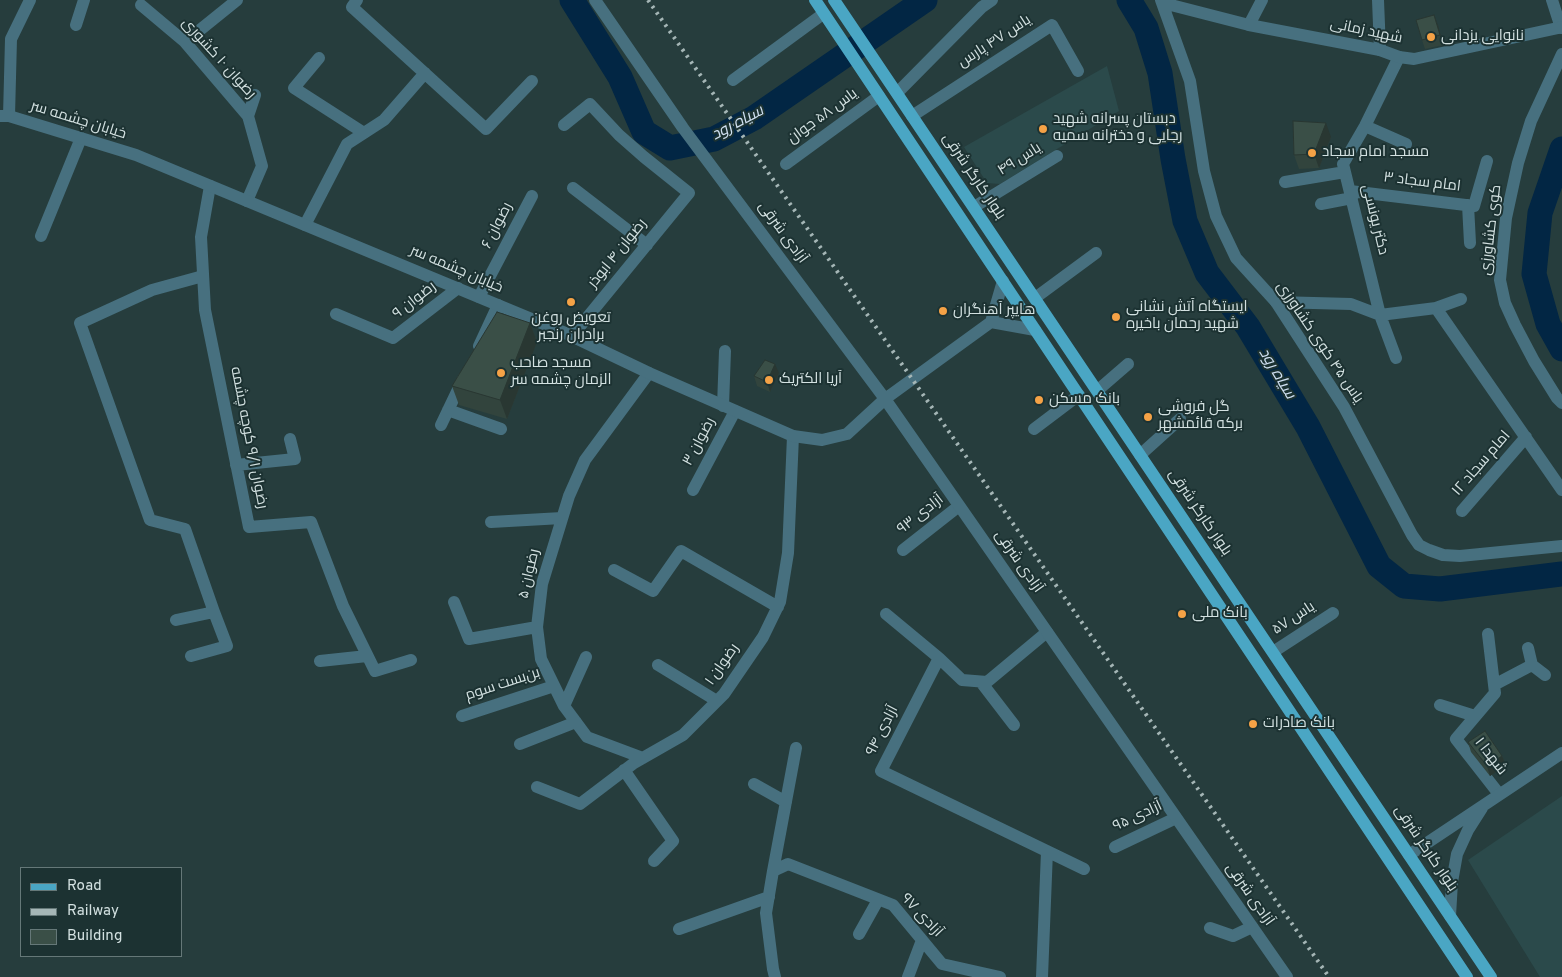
<!DOCTYPE html>
<html>
<head>
<meta charset="utf-8">
<style>
  body { margin:0 }
  #map { position:relative; width:1562px; height:977px; overflow:hidden; background:#263d3d; font-family:Overpass,sans-serif }
  canvas { display:block }
  .legend { position:absolute; left:20px; top:867px; width:162px; height:90px; box-sizing:border-box; background:#1c3232; border:1px solid #657878; margin:0; padding:6px 9px; list-style:none; font-size:15px; color:#d3e1e1 }
  .legend li { display:flex; align-items:center; gap:10px; height:25px }
  .legend b { width:25px; border:1px solid #657878 }
</style>
</head>
<body>
<div id="map">
<canvas width="1562" height="977"></canvas>
<ul class="legend">
<li><b style="height:6px;background:#4aa6c4"></b>Road</li>
<li><b style="height:6px;background:#a5b6b6"></b>Railway</li>
<li><b style="height:14px;background:#3a4f47"></b>Building</li>
</ul>
</div>
<script>
const c = document.querySelector('canvas').getContext('2d');
c.lineJoin = 'round';
function paint(path, color) { c.fillStyle = color; c.fill(path, 'evenodd'); }
const toPath = rows => new Path2D(rows.map(r => 'M' + r).join(''));
function strokePath(path, color, width, dash) { c.strokeStyle = color; c.lineWidth = width; c.lineCap = dash ? 'butt' : 'round'; c.setLineDash(dash || []); c.stroke(path); }
function label(font, color, halo, rows, align = 'center') {
  c.font = font + ' Overpass,Cairo,sans-serif'; c.lineWidth = 4; c.setLineDash([]); c.textBaseline = 'middle'; c.strokeStyle = halo; c.fillStyle = color; for (const [text, x, y, turn = 0] of rows) {
    c.save(); c.translate(x, y); c.rotate((+turn || 0) * Math.PI / 180); c.textAlign = isNaN(turn) ? turn : align; if (halo) c.strokeText(text, 0, 0); c.fillText(text, 0, 0); c.restore();
  }
}
paint(toPath([
  [1107,66,1119,111,1000,184,987,183,964,147],
  [1562,796,1562,977,1540,977,1468,860]
]), '#2b4a4b');
strokePath(toPath([
  [572,0,620,77,644,132,670,148,714,139,754,118,925,0],
  [1129,0,1146,28,1160,73,1173,159,1185,221,1207,273,1248,327,1308,427,1379,566,1404,586,1440,589,1562,574],
  [1562,149,1540,213,1534,274,1548,324,1562,349]
]), '#022644', 25);
strokePath(toPath([
  [357,0,352,7,486,129,532,81],
  [1378,0,1380,50],
  [1552,0,1561,28],
  [141,5,185,42,248,116,262,166,247,201],
  [76,25,84,0],
  [1249,25,1262,0],
  [185,42,237,0],
  [319,58,294,88,364,133],
  [733,80,823,14],
  [897,93,982,7,992,0],
  [9,116,11,39,30,0],
  [248,116,255,95],
  [912,116,1052,25,1078,71],
  [564,125,590,104,619,135,644,157,689,193,572,336],
  [1365,126,1406,144],
  [786,164,879,96],
  [1285,182,1345,172],
  [210,186,201,237,205,310,249,527,311,522,343,606,375,671,411,660],
  [573,188,647,245],
  [1350,191,1474,206,1487,161],
  [1321,204,1352,198],
  [1468,205,1470,243],
  [974,207,1057,156],
  [305,225,347,144,384,120,425,73],
  [41,236,81,138],
  [479,297,532,196],
  [1035,298,1096,253],
  [1276,302,1351,304,1380,315,1436,308,1461,299],
  [1436,308,1562,490],
  [336,314,393,338,458,288],
  [479,346,498,305],
  [1396,358,1380,315,1343,164,1365,126,1399,57],
  [1098,390,1128,364],
  [723,406,725,351],
  [448,410,501,429],
  [441,425,463,379],
  [1034,429,1079,395],
  [1140,455,1180,419],
  [236,465,295,459,290,439],
  [693,490,735,411],
  [1462,511,1526,437],
  [491,522,562,518],
  [903,550,959,506],
  [614,570,653,591,681,551,778,607],
  [454,602,469,639,537,627],
  [886,614,939,658,962,680,987,682,1047,632],
  [176,620,214,612,185,529,150,520,80,323,152,290,203,276],
  [1488,634,1495,693,1456,739,1499,794],
  [1273,652,1333,613],
  [191,656,227,646,214,612],
  [939,658,881,771,1084,869],
  [320,661,367,656],
  [658,665,717,701],
  [1532,665,1545,675],
  [981,682,1014,725],
  [1494,685,1532,665,1528,648],
  [1440,705,1475,716],
  [564,706,586,657],
  [462,716,554,686],
  [520,744,576,722],
  [643,758,587,737,564,706,541,659,537,627,542,584,569,496,585,460,649,373],
  [624,770,673,841,654,861],
  [754,784,786,802],
  [537,787,580,804,634,763,683,735,724,694,763,637,780,602,788,553,793,436],
  [1115,847,1176,818],
  [773,871,796,748],
  [1210,928,1233,936,1252,927],
  [679,929,769,897],
  [859,934,878,900],
  [775,977,773,969,766,913,773,871,788,864,893,905,942,964,1000,977],
  [908,977,922,940],
  [1042,977,1047,851]
]), '#47707f', 12);
strokePath(toPath([
  [595,0,683,128,885,399,1287,977],
  [1161,0,1190,81,1204,171,1216,216,1236,258,1276,302,1344,407,1412,535,1419,545,1429,550,1443,555,1460,556,1562,546],
  [1163,3,1249,25,1380,50,1399,57,1414,59,1562,27],
  [1562,54,1531,121,1518,163,1506,218,1500,280,1505,303,1515,325,1534,361,1557,398,1562,403],
  [0,116,9,116,136,155,563,332,649,373,793,436,822,440,847,434,885,399,991,322,1003,281],
  [991,322,1035,330],
  [1409,855,1562,753],
  [1450,916,1452,882,1457,854,1468,830,1482,808]
]), '#47707f', 12);
strokePath(toPath([
  [815,0,1467,977],
  [834,0,1491,977]
]), '#4aa6c4', 12);
strokePath(toPath([
  [648,0,1329,977]
]), '#a5b6b6', 4, [2.5, 5]);
paint(toPath([
  [1438,25,1443,45,1425,49,1422,40],
  [1331,137,1319,168,1299,169,1294,155],
  [530,323,537,342,507,419,459,405,452,386],
  [779,373,770,392,757,386,754,376],
  [1468,742,1502,756,1506,765,1490,776,1471,752]
]), '#32443d');
paint(toPath([
  [1434,15,1438,25,1443,45],
  [1326,123,1331,137,1319,168,1314,154],
  [530,323,537,342,507,419,500,400],
  [775,364,779,373,770,392,767,382],
  [1502,756,1506,765,1490,776,1487,766]
]), '#293732');
const building = toPath([
  [1434,15,1440,35,1422,40,1416,20,1434,15],
  [1293,121,1326,123,1314,154,1294,155,1293,121],
  [497,312,530,323,500,400,452,386,497,312],
  [765,360,775,364,767,382,754,376,765,360],
  [1485,731,1502,756,1487,766,1468,742,1485,731]
]);
paint(building, '#3a4f47');
strokePath(building, '#293732', 1);
for (const [x, y, r, color] of [
  [1431,37,5,"#f5a246"],
  [1043,129,5,"#f5a246"],
  [1312,153,5,"#f5a246"],
  [571,302,5,"#f5a246"],
  [943,311,5,"#f5a246"],
  [1116,317,5,"#f5a246"],
  [501,373,5,"#f5a246"],
  [769,380,5,"#f5a246"],
  [1039,400,5,"#f5a246"],
  [1148,417,5,"#f5a246"],
  [1182,614,5,"#f5a246"],
  [1253,724,5,"#f5a246"]
]) { const dot = new Path2D(); dot.arc(x, y, r, 0, 2 * Math.PI); c.fillStyle = color; c.fill(dot); strokePath(dot, '#1c3232', 2); }
label('15px', '#d3e1e1', '#1c3232', [
  ["شهید زمانی",1366,32,12],
  ["یاس ۴۷ پارس",995,42,-33],
  ["رضوان ۱۰ کشوری",218,59,48],
  ["یاس ۵۸ جوان",823,117,-36],
  ["خیابان چشمه سر",78,121,17],
  ["یاس ۴۹",1020,160,-32],
  ["بلوار کارگر شرقی",973,177,56],
  ["امام سجاد ۳",1422,183,7],
  ["دکتر یونسی",1374,220,76],
  ["رضوان ۶",498,226,-63],
  ["کوی کشاورزی",1492,230,-83],
  ["آزادی شرقی",782,233,54],
  ["رضوان ۴ ابوذر",618,254,-51],
  ["خیابان چشمه سر",456,270,23],
  ["رضوان ۹",415,301,-38],
  ["یاس ۴۵ کوی کشاورزی",1319,343,56],
  ["رضوان ۹/۱ کوچه چشمه",248,438,79],
  ["رضوان ۳",700,442,-62],
  ["امام سجاد ۱۲",1482,464,-49],
  ["بلوار کارگر شرقی",1199,513,56],
  ["آزادی ۹۳",921,515,-38],
  ["آزادی شرقی",1018,562,55],
  ["رضوان ۵",530,574,-77],
  ["یاس ۵۷",1294,619,-33],
  ["رضوان ۱",723,665,-55],
  ["بن‌بست سوم",503,685,-18],
  ["آزادی ۹۴",883,731,-63],
  ["شهدا ۱",1490,757,52],
  ["آزادی ۹۵",1138,817,-25],
  ["بلوار کارگر شرقی",1425,849,56],
  ["آزادی شرقی",1249,895,55],
  ["آزادی ۹۷",921,916,47]
]);
label('15px', '#d3e1e1', '#1c3232', [
  ["نانوایی یزدانی",1441,37],
  ["دبستان پسرانه شهید",1053,120],
  ["رجایی و دخترانه سمیه",1053,137],
  ["مسجد امام سجاد",1322,153],
  ["ایستگاه آتش نشانی",1126,308],
  ["شهید رحمان باخیره",1126,325],
  ["هایپر آهنگران",953,311],
  ["تعویض روغن",571,319,"center"],
  ["برادران رنجبر",571,336,"center"],
  ["مسجد صاحب",511,364],
  ["الزمان چشمه سر",511,381],
  ["آریا الکتریک",779,380],
  ["بانک مسکن",1049,400],
  ["گل فروشی",1158,408],
  ["برکه قائمشهر",1158,425],
  ["بانک ملی",1192,614],
  ["بانک صادرات",1263,724]
], 'left');
label('italic 16px', '#d1e1f2', '#1c3232', [
  ["سیاه رود",738,124,-28],
  ["سیاه رود",1276,374,59]
]);
</script>
</body>
</html>
